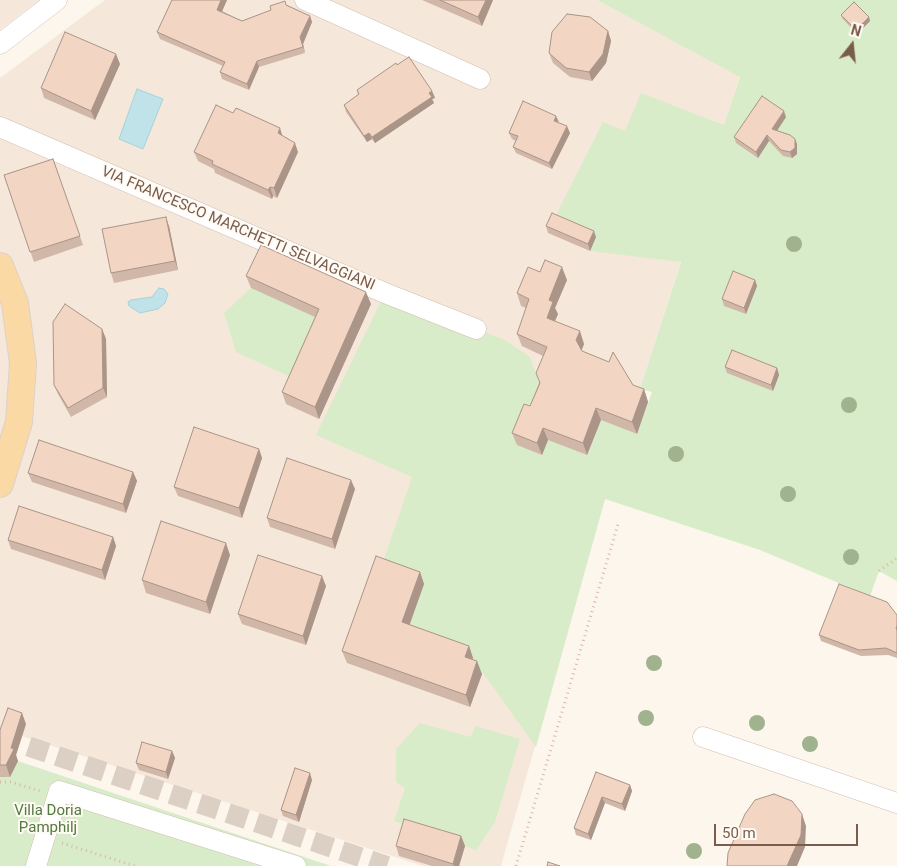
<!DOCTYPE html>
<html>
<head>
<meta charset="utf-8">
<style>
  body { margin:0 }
  #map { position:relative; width:897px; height:866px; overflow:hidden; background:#fdf6ec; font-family:Roboto,sans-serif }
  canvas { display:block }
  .north { position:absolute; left:827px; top:20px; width:50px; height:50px; -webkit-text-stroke:4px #fffaf3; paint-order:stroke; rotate:16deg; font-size:14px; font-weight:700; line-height:20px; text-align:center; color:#7a5c4d }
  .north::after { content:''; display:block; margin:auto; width:18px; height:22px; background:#7a5c4d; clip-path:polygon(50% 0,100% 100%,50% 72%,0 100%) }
  .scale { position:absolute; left:714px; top:824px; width:144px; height:22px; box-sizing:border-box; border:2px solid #7a5c4d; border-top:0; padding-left:6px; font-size:15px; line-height:18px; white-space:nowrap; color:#7a5c4d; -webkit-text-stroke:4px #fffaf3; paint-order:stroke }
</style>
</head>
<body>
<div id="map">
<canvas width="897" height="866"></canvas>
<div class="north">N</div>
<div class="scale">50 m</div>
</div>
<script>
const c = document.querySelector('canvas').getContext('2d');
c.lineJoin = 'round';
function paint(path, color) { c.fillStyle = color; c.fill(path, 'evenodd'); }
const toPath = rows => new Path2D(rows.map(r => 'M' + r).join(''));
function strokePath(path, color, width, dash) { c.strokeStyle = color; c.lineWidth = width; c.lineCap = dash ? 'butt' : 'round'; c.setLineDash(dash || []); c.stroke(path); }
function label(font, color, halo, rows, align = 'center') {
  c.font = font + ' Roboto,sans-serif'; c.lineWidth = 4; c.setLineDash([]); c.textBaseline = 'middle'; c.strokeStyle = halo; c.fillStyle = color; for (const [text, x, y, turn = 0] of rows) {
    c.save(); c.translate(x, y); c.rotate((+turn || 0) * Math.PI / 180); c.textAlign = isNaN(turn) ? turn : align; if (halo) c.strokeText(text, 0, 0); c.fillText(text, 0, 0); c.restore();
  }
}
paint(toPath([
  [0,0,39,0,0,30],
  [105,0,597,0,740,76,605,499,501,866,423,866,0,729,0,78]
]), '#f5e8da');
paint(toPath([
  [597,0,897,0,897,581,879,571,870,596,760,550,605,499,536,747,473,659,406,635,381,568,412,477,316,435,385,293,505,340,530,357,540,385,517,445,542,455,548,440,587,455,601,420,637,434,652,392,640,389,681,262,590,251,554,219,603,122,625,131,641,93,724,125,740,77],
  [251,288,324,321,297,380,236,352,224,313],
  [420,723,471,737,475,726,520,739,495,822,476,850,394,821,405,788,396,782,396,749],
  [0,755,331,866,0,866]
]), '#d8ecc9');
const water = toPath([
  [137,89,163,99,143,149,119,139,137,89],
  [159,288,164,289,168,294,165,303,158,309,140,313,129,306,128,302,131,300,152,297,159,288]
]);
paint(water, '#bfe3e8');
strokePath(water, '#a5d3da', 1);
strokePath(toPath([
  [0,737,387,866]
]), '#dcd0c4', 20, [20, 10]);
const minor = toPath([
  [305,0,480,79],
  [0,44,57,0],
  [0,127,385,293,476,329],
  [703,737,897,803],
  [36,866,59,791,296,866]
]);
const major = toPath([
  [0,266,15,303,23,363,19,422,0,484]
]);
strokePath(minor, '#d1beb0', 21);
strokePath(major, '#dad1cd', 28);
strokePath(toPath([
  [879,571,897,558],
  [0,782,11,782,40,791],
  [62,843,135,866],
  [516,866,619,521]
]), '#d9b8a5', 3, [1, 4]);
strokePath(minor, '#fff', 20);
strokePath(major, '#fbd9a5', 26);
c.fillStyle = '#a0b28e';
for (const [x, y] of [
  [794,244],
  [849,405],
  [676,454],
  [788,494],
  [851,557],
  [654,663],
  [646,718],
  [757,723],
  [810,744],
  [694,851]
]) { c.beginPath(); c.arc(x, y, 8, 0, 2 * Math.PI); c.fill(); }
paint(toPath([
  [172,0,227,0,222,11,242,21,287,5,310,16,312,22,303,44,305,53,259,67,249,90,222,79,220,72,223,66,160,39,157,32],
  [422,0,493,0,482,26],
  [841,15,869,17,870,21,857,34,842,18],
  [608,31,611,41,606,63,592,81,570,77,553,63,549,53],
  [120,64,95,120,44,98,41,88],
  [397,65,432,91,435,98,432,99,434,103,375,143,372,139,367,142,346,112,344,105,358,95,357,90],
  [786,117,777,131,797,144,797,154,792,158,783,156,769,141,758,158,736,143,734,137],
  [559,123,570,133,552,169,516,153,513,147,516,141,512,139,509,133],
  [283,136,298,152,277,198,273,196,272,199,215,173,214,169,198,161,194,152],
  [53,159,83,245,34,262,4,175],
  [169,226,178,270,114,283,111,273],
  [546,226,596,237,590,251,548,233],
  [540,272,567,280,555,308,558,314,555,321,584,344,581,351,633,385,644,389,648,402,637,434,601,420,587,455,548,440,542,455,517,445,512,433,530,406,539,383,543,356,522,346,517,334,526,308,521,306,517,293],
  [246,276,371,304,319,419,286,404,282,392,315,317,251,288],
  [755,280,757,286,746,314,724,306,722,299],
  [102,329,106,339,107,397,71,417,58,394,54,385],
  [725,367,777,368,779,375,773,391,727,373],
  [259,449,262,458,242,518,178,496,174,487],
  [133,472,137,481,126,513,32,482,28,473],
  [355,489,335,549,270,527,267,518],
  [113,537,116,546,105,580,11,549,8,540],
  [230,555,210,614,146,593,142,580],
  [420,572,424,584,409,625,469,646,473,658,473,660,482,674,470,707,347,663,342,651],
  [326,586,306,645,242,624,238,614],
  [897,615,897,658,888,655,861,656,821,641,819,635],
  [26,724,16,755,18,761,10,777,0,777,0,730],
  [172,751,175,758,168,779,139,770,136,763],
  [596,772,630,785,632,791,625,811,605,803,591,840,576,835,574,828],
  [312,780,299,822,283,816,281,810],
  [461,836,465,846,459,866,432,866,399,856,396,846]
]), '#d1b7a8');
paint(toPath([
  [221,0,227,0,220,16,217,10],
  [486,0,493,0,482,26,478,17],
  [310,16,312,22,303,44,305,53,300,37],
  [869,17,870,21,857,34,856,30],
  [608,31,611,41,606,63,592,81,589,72],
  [116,54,120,64,95,120,91,111],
  [257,61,259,67,249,90,247,84],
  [432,91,435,98,432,99,434,103,375,143,372,137],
  [784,111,786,117,774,135,772,129],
  [556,116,559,122,554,121],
  [567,126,570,133,552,169,549,163],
  [280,128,283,138,278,133],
  [369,133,372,139,367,142,364,136],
  [767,135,769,141,758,158,756,152],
  [795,139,797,144,797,154,792,158,790,152],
  [295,143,298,152,277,198,274,188],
  [270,187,273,196,272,199,268,190],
  [166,217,169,226,178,270,175,261],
  [594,231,596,237,590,251,588,244],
  [562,267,567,280,555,308,558,314,551,330,547,318,549,300],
  [755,280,757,286,746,314,744,308],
  [366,292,371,304,319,419,315,407],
  [102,329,106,339,107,397,103,388],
  [580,331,584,344,581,352,576,340],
  [777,368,779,375,773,391,771,385],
  [644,389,648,402,637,434,632,422],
  [596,408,601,420,587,455,583,443],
  [543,428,548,440,542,455,537,443],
  [259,449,262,458,242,518,239,508],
  [133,472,137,481,126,513,123,504],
  [351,480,355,489,335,549,332,539],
  [113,537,116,546,105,580,102,570],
  [226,543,230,555,210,614,206,602],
  [420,572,424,584,406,635,402,622],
  [322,576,326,586,306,645,303,636],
  [469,646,473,658,469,669,465,657],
  [477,661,482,674,470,707,466,695],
  [22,713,26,724,16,755,18,761,10,777,6,765],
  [172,751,175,758,168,779,166,772],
  [310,773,312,780,299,822,296,815],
  [630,785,632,791,625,811,622,804],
  [602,797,605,803,591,840,588,834],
  [802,814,806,826,805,847,797,866,787,866],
  [461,836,465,846,459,866,454,866,453,864]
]), '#aa9588');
const building = toPath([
  [172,0,221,0,217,10,242,21,271,10,270,6,285,1,286,5,310,16,300,37,303,47,257,61,247,84,220,72,225,62,157,32,172,0],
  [440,0,486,0,478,17,440,0],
  [854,2,869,17,856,30,841,15,854,2],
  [567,14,590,17,608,31,603,54,589,72,566,68,549,53,552,32,567,14],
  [65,32,116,54,91,111,41,88,65,32],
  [409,57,432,91,429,93,432,97,372,137,369,133,364,136,344,105,359,94,357,90,396,63,397,65,409,57],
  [762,96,784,111,772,129,790,135,795,139,795,148,790,152,781,150,767,135,756,152,734,137,762,96],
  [523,101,556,116,554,121,567,126,549,163,513,147,518,136,509,133,523,101],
  [216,105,233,113,236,108,280,128,278,133,295,143,274,188,270,187,268,190,212,164,213,161,194,152,216,105],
  [53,159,80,236,30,252,4,175,53,159],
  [552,213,594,231,588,244,546,226,552,213],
  [166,217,175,261,111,273,102,229,166,217],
  [261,245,366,292,315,407,282,392,319,309,246,276,261,245],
  [545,260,562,267,549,300,553,302,547,318,580,331,576,340,582,351,609,362,613,352,633,385,644,389,632,422,596,408,583,443,543,428,537,443,512,433,524,404,530,406,540,383,536,373,547,347,517,334,529,299,517,293,528,267,540,272,545,260],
  [733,271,755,280,744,308,722,299,733,271],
  [65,304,102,329,103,388,68,408,54,385,53,322,65,304],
  [732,350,777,368,771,385,725,367,732,350],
  [194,427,259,449,239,508,174,487,194,427],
  [39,440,133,472,123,504,28,473,39,440],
  [287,458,351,480,332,539,267,518,287,458],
  [19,506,113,537,102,570,8,540,19,506],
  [161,521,226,543,206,602,142,580,161,521],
  [258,555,322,576,303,636,238,614,258,555],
  [376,556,420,572,402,622,469,646,465,657,477,661,466,695,342,651,376,556],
  [839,584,887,602,897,615,897,625,896,629,897,630,897,653,886,648,859,650,819,635,839,584],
  [8,708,22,713,11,748,14,749,6,765,0,765,0,730,8,708],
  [142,742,172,751,166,772,136,763,142,742],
  [295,768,310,773,296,815,281,810,295,768],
  [596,772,630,785,622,804,602,797,588,834,574,828,596,772],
  [774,794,792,801,802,814,801,835,787,866,727,866,728,853,745,814,755,800,774,794],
  [404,819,461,836,453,864,396,846,404,819],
  [548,862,560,866,547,866,548,862]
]);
paint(building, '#f3d5c3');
strokePath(building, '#aa9588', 1);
label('15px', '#7a5c4d', '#fffaf3', [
  ["VIA FRANCESCO MARCHETTI SELVAGGIANI",238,229,23]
]);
label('15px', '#537a41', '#fffaf3', [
  ["Villa Doria",48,811],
  ["Pamphilj",48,828]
]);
</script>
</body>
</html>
